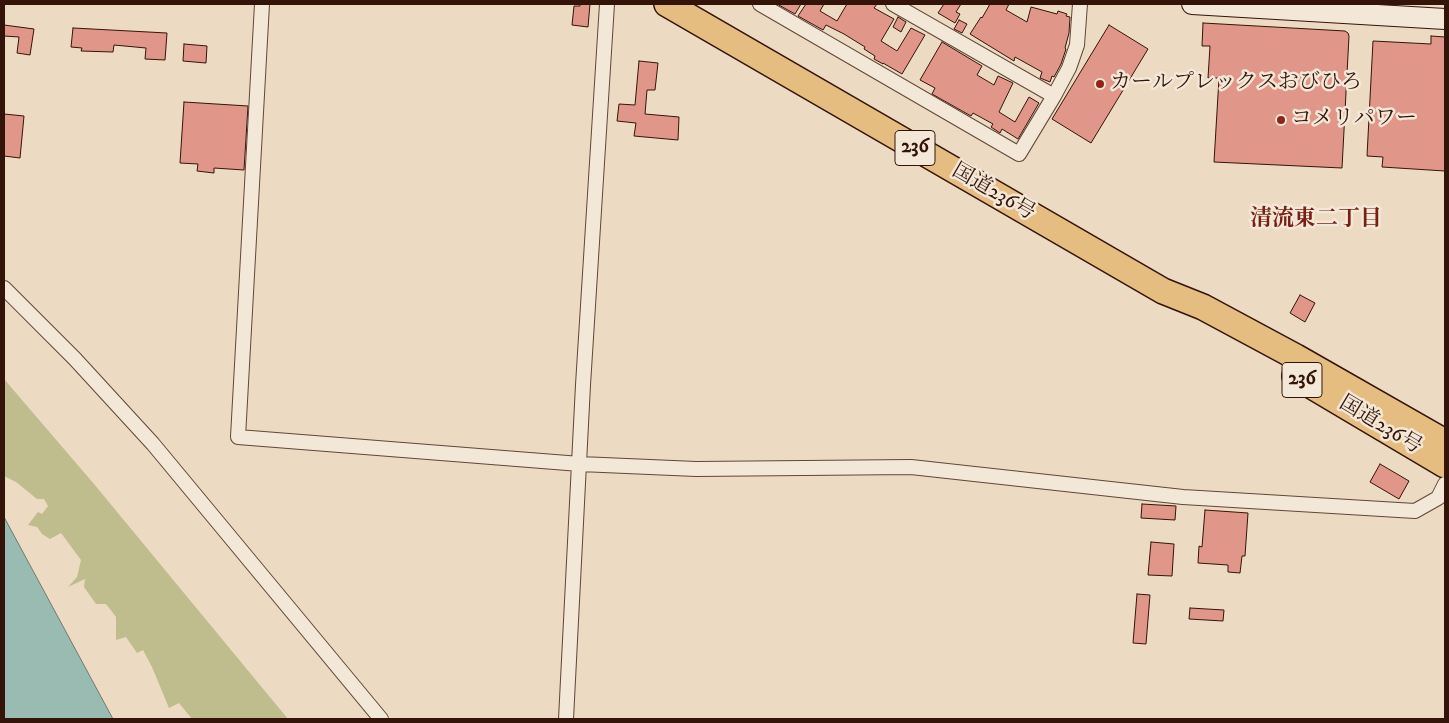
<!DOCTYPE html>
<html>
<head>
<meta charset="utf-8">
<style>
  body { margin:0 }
  #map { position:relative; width:1449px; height:723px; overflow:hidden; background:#ecdac2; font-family:"IM FELL DW Pica",serif }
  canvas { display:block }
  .frame { position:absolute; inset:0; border:5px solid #341409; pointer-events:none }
</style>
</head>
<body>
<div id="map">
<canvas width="1449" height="723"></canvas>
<div class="frame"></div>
</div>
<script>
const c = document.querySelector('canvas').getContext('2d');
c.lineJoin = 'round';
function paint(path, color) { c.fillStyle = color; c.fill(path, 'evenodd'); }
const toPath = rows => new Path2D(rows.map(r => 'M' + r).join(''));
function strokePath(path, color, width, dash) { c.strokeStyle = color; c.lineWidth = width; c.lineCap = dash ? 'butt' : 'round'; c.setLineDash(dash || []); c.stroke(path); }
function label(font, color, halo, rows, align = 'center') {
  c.font = font + ' "IM FELL DW Pica","Noto Serif JP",serif'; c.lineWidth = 5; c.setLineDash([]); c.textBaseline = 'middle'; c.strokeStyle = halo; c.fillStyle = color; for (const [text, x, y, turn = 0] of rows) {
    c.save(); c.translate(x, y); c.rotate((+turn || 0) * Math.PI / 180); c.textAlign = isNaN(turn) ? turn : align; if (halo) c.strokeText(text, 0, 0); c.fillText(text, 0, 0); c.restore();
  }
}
paint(toPath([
  [4,379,94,484,288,719,192,719,179,703,169,708,152,667,143,650,137,653,126,637,116,640,116,617,106,604,96,604,84,587,85,579,68,587,77,577,81,560,61,533,50,539,42,534,37,527,28,525,38,512,42,514,48,506,44,499,37,499,16,482,4,476]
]), '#bfbd8e');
const water = toPath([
  [4,517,113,719,4,719,4,517]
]);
paint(water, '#99bbb2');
strokePath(water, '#71786e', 1);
const building = toPath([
  [580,4,590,4,588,27,572,25,574,6,580,6,580,4],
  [777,4,801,4,795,14,777,4],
  [806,4,824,4,820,11,837,21,847,4,877,4,874,8,894,19,881,41,897,51,911,28,925,35,902,74,883,63,883,64,874,59,875,56,864,49,865,47,844,34,826,25,823,30,798,16,806,4],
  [944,4,961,4,956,12,960,14,955,23,938,13,944,4],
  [990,4,1009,4,1006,10,1027,22,1031,7,1057,14,1058,11,1067,14,1066,16,1070,17,1069,33,1065,48,1066,49,1061,64,1054,77,1052,76,1050,82,1040,78,1042,72,1015,57,1014,61,970,34,981,17,982,18,990,4],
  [898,17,906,22,901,32,893,27,898,17],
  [959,20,967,24,962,33,954,29,959,20],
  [1203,23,1345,31,1348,33,1349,36,1342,168,1214,162,1219,78,1208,78,1210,46,1202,46,1203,23],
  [4,25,34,29,30,55,17,53,19,37,4,36,4,25],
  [1109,25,1148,49,1091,143,1052,119,1109,25],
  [73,28,167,33,165,60,145,59,146,48,114,45,113,52,81,51,82,48,71,47,73,28],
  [1431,36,1445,37,1445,171,1382,167,1383,157,1367,156,1373,41,1431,44,1431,36],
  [942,42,982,66,977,75,994,85,998,76,1013,83,999,112,1015,122,1029,97,1039,103,1018,139,1002,129,1000,133,991,127,993,124,973,113,971,116,932,94,935,88,920,80,942,42],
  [184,44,207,46,206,63,183,61,184,44],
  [639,61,658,63,655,90,647,90,645,114,679,117,678,140,634,136,636,123,617,121,619,104,635,105,639,61],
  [184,102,248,106,244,170,214,168,214,173,197,171,198,164,180,163,184,102],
  [4,114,24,116,20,158,4,156,4,114],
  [1300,295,1315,303,1305,322,1290,313,1300,295],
  [1380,464,1409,481,1399,499,1370,482,1380,464],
  [1142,504,1176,506,1175,520,1141,518,1142,504],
  [1205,510,1248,513,1245,556,1242,556,1240,573,1228,572,1228,565,1198,563,1199,546,1202,547,1205,510],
  [1151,542,1174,544,1172,576,1148,575,1151,542],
  [1137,594,1150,595,1146,644,1133,643,1137,594],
  [1190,608,1224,610,1223,621,1189,619,1190,608]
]);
paint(building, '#e09688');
strokePath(building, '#341409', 1);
const street = toPath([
  [262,4,238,437,580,464,696,469,911,467,1183,497,1415,511,1438,498,1445,484],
  [760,4,1019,154,1054,96,1069,68,1077,45,1080,4],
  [893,4,1054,96],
  [4,288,75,359,153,444,381,719],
  [566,719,583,385,607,4]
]);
const secondary = toPath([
  [1192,4,1445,19]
]);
const highway = toPath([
  [667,4,1163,291,1203,307,1296,357,1445,442],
  [1295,376,1445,465]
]);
strokePath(street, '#624637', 16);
strokePath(secondary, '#341409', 22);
strokePath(highway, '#341409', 28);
strokePath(street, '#f3e7d7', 14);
strokePath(secondary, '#f3e7d7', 20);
strokePath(highway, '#e6bd81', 25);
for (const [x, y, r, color] of [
  [1100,84,5,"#8f2418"],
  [1281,120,5,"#8f2418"]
]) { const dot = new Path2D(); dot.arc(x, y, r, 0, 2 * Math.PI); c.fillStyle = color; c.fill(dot); strokePath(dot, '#f3e7d7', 2); }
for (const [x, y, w] of [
  [915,148,40],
  [1302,380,40]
]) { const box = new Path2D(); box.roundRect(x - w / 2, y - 17.5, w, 35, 4); c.fillStyle = '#f3e7d7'; c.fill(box); strokePath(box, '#341409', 1); }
label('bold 20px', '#341409', null, [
  ["236",915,148],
  ["236",1302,380]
]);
label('21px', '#341409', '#f3e7d7', [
  ["カールプレックスおびひろ",1110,84],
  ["コメリパワー",1291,120]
], 'left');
label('21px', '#341409', '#f3e7d7', [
  ["国道236号",993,193,30],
  ["国道236号",1380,426,31]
]);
label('bold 22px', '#7a1f14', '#f3e7d7', [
  ["清流東二丁目",1316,220]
]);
</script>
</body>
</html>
